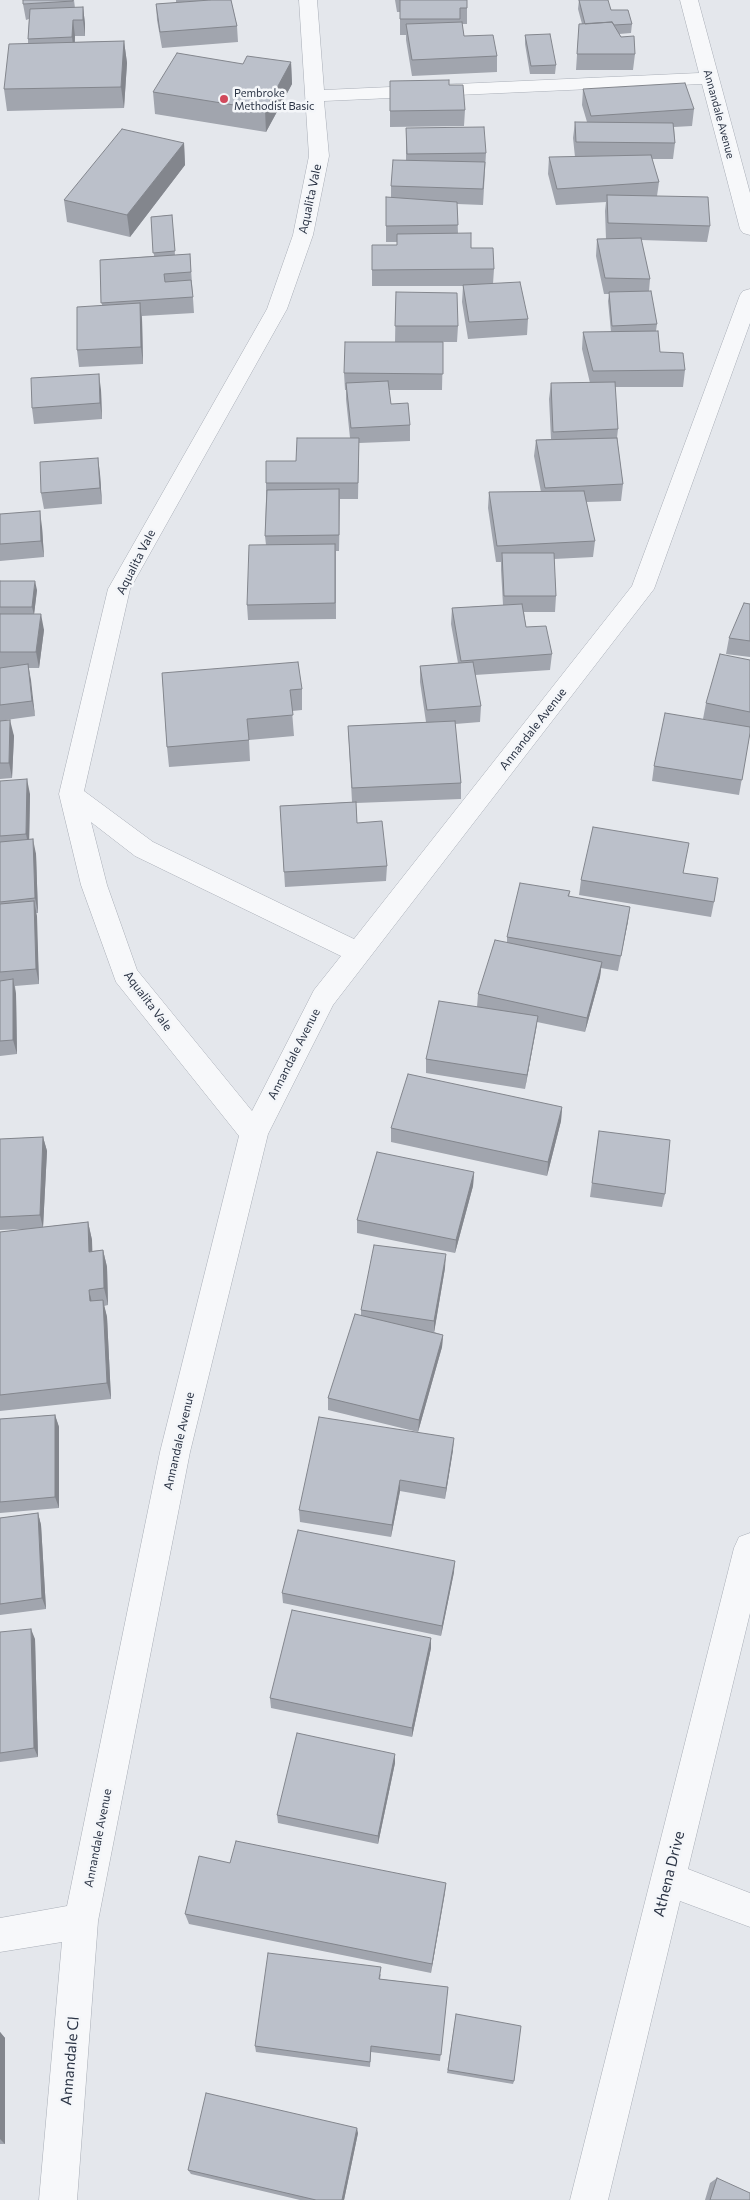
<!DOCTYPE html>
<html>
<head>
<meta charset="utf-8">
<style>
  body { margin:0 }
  canvas { display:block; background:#e4e7ec }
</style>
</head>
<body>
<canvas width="750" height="2200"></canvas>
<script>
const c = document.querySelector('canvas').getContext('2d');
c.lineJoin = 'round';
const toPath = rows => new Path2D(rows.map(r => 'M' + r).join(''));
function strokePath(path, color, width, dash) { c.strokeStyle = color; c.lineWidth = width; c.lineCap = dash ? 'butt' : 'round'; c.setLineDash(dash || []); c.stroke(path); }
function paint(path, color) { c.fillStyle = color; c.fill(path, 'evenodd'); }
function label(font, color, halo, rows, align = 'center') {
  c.font = font + ' Commissioner,sans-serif'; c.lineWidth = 5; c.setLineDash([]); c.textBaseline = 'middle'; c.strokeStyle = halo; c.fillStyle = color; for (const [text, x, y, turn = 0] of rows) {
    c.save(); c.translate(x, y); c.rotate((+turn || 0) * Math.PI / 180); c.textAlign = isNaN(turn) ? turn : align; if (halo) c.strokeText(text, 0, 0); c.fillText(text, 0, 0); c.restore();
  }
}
const minor = toPath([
  [299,0,317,0,324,90,699,73,680,0,698,0,750,193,750,235,743,233,740,229,702,84,324,101,329,156,313,235,287,309,130,589,84,791,153,842,354,939,632,586,740,295,743,291,750,289,750,323,654,589,333,1005,268,1134,190,1452,98,1921,77,2200,39,2200,62,1942,0,1952,0,1918,67,1906,160,1452,239,1136,116,982,81,885,59,794,108,589,267,309,293,235,309,156,299,0],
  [91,822,135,856,341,956,314,990,252,1111,137,970,107,885,91,822],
  [750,1533,750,1613,688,1869,750,1893,750,1927,680,1901,608,2200,570,2200,734,1548,739,1537,750,1533]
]);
strokePath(minor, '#a9aeb7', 1);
paint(minor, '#f7f8fa');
paint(toPath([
  [74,0,75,8,83,7,85,24,85,36,75,36,75,42,124,41,127,63,124,108,7,111,4,89,28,43,28,39,29,19,26,20,23,4],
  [176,0,231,0,237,26,238,42,162,48,157,20,156,4,176,3],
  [395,0,467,0,467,24,462,24,464,36,497,56,497,72,412,76,406,40,406,35,400,35,400,12,397,12],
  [579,0,611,10,632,24,631,33,619,34,635,54,633,70,576,70,579,24,582,24,578,9],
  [525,35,556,65,555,74,530,74,525,44],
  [291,62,292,84,266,132,155,114,153,92,243,64],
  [390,81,449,85,465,110,464,126,390,127],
  [583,89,694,109,692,126,674,127,675,143,673,159,652,159,659,182,657,196,710,226,707,242,641,240,650,279,649,291,657,324,656,331,660,352,685,370,683,387,615,387,618,429,617,438,623,484,621,501,586,502,595,541,593,557,554,559,556,596,555,612,524,612,526,627,552,654,550,670,475,675,481,706,480,722,455,724,461,783,461,799,356,803,357,823,387,866,386,881,285,887,280,806,352,802,348,726,426,722,420,682,420,666,458,663,451,624,452,608,503,605,501,570,501,562,496,562,488,508,489,492,541,492,534,456,536,440,551,439,549,399,551,383,590,383,582,349,583,332,611,332,608,301,609,294,604,294,596,256,597,239,606,239,605,211,606,202,556,205,548,174,549,157,575,157,573,138,575,122,587,122,582,105],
  [406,128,486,153,483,205,457,204,458,234,471,248,494,269,493,284,528,319,527,335,468,339,462,302,463,286,372,286,372,245,397,245,397,242,386,242,386,197,391,198,391,186,406,160],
  [184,143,185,165,130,237,67,222,64,200],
  [172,215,175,255,190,254,194,313,142,316,143,364,79,367,77,350,102,305,100,260,154,256,151,217],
  [396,292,458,326,457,342,443,342,442,390,389,390,391,404,410,425,410,441,359,443,358,499,340,499,339,551,336,551,336,619,248,620,247,605,266,545,265,536,266,499,266,483,350,438,346,399,346,390,345,390,344,373,395,342],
  [101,390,102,419,34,424,32,408],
  [100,474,102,504,44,509,41,493],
  [0,514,42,527,44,557,0,561],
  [0,581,37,590,34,614,44,630,39,668,28,668,35,716,6,720,14,736,12,778,0,779],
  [750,604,750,657,726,654,729,638],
  [750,660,750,733,739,795,652,781,654,766,714,721,703,719,706,703],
  [162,673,302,689,302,710,292,711,294,736,249,740,250,761,169,767,167,747],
  [0,781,30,794,29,840,36,854,38,913,36,913,39,984,15,986,16,994,17,1054,0,1056],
  [683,873,714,902,711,917,579,895,581,880],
  [570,891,569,897,628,921,618,971,601,968,600,977,585,1032,537,1022,525,1089,426,1073,426,1059,477,1007,478,994,507,942,507,937],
  [562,1107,561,1121,547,1176,391,1142,391,1128],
  [599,1131,665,1194,662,1207,590,1197],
  [43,1137,47,1151,43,1227,88,1222,92,1240,92,1251,103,1250,107,1267,108,1305,104,1306,107,1317,111,1399,0,1411,0,1232,25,1229,0,1230,0,1139],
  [474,1172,473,1186,455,1253,357,1233,357,1220],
  [445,1268,434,1332,443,1335,442,1347,418,1432,328,1410,328,1398,361,1315,361,1310],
  [55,1415,59,1427,59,1508,0,1513,0,1419],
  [453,1450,445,1499,400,1491,391,1537,300,1522,299,1510],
  [38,1513,41,1525,46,1609,0,1615,0,1518],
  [454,1572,441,1636,283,1603,282,1593],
  [0,1632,35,1639,38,1757,0,1762],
  [431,1638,431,1648,412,1737,271,1708,270,1698],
  [395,1754,395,1763,378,1844,278,1823,277,1815],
  [230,1863,446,1883,431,1973,189,1924,185,1914],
  [381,1974,380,1979,448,1987,440,2061,371,2052,370,2067,256,2052,255,2046],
  [456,2014,514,2081,513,2084,447,2073],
  [0,2032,5,2038,5,2144,0,2144],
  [358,2133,344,2200,300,2200,191,2174,188,2170],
  [717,2178,750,2200,705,2200,710,2183]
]), '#a1a5ae');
paint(toPath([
  [83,7,85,24,85,36,83,20],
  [73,20,75,36,74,53,72,37],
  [124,41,127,63,124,108,121,87],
  [291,62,292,84,266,132,265,110],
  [184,143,185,165,130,237,127,215],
  [140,303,142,320,143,364,141,347],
  [99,374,101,390,102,419,100,403],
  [98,458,100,474,102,504,100,488],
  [40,511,42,527,44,557,41,541],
  [35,581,37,590,34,615,32,607],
  [41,614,44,630,39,668,36,652],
  [28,664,31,680,35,716,32,701],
  [10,720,14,736,12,778,9,763],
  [27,779,30,794,29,849,26,834],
  [33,839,36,854,38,913,35,898],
  [34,901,37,916,39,984,36,969],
  [630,907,628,921,618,971,621,956],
  [602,962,600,977,585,1032,587,1018],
  [13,979,16,994,17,1054,13,1040],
  [538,1016,536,1030,525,1089,527,1075],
  [562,1107,561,1121,547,1176,548,1162],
  [43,1137,47,1151,43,1228,40,1215],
  [474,1172,473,1186,455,1253,456,1240],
  [88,1222,92,1240,93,1269,89,1252],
  [103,1250,107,1267,108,1305,104,1288],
  [446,1254,445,1268,434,1333,434,1321],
  [89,1290,93,1307,90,1301],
  [103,1300,107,1317,111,1399,107,1383],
  [443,1335,442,1347,418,1432,419,1420],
  [55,1415,59,1427,59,1508,55,1497],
  [454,1438,453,1450,445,1499,446,1488],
  [400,1480,400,1491,391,1537,392,1525],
  [38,1513,41,1525,46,1609,42,1598],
  [455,1561,454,1572,441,1636,442,1626],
  [31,1629,35,1639,38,1757,34,1748],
  [431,1638,431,1648,412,1737,412,1728],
  [395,1754,395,1763,378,1844,378,1836],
  [446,1883,445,1893,431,1973,432,1964],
  [0,2032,5,2038,5,2144,0,2139],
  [357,2128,358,2133,344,2200,342,2200]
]), '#83868d');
const building = toPath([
  [23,0,73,0,73,1,23,4,23,0],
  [210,0,231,0,237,26,160,32,156,4,210,0],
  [400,0,467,0,467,8,460,8,460,19,400,19,400,0],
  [579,0,608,0,611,10,628,10,632,24,614,25,612,22,585,24,579,0],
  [83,7,83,20,73,20,72,37,28,39,30,9,83,7],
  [462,22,464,36,493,35,497,56,412,60,406,24,462,22],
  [612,22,621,37,634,36,635,54,577,54,579,24,612,22],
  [550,34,556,65,531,66,525,35,550,34],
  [124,41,121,87,4,89,9,44,124,41],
  [177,53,243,64,247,56,291,62,265,110,153,92,177,53],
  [449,80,449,85,463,85,465,110,390,111,390,81,449,80],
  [685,83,694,109,591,116,583,89,685,83],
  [575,122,673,123,675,143,576,142,575,122],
  [484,127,486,153,407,154,406,128,484,127],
  [122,129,184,143,127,215,64,200,122,129],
  [651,155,659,182,557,189,549,157,651,155],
  [393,160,485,162,483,189,391,186,393,160],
  [607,195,708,197,710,226,608,223,607,195],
  [386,197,457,202,458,225,386,226,386,197],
  [172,215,175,251,153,253,151,217,172,215],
  [471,233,471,248,493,248,494,269,372,270,372,245,397,245,397,234,471,233],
  [641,238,650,279,605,278,597,239,641,238],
  [190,254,191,272,164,274,165,282,191,280,193,297,101,303,100,260,190,254],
  [520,282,528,319,469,322,463,285,520,282],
  [651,291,657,324,612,326,609,292,651,291],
  [396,292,457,293,458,326,395,326,396,292],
  [140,303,141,347,77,350,77,307,140,303],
  [658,331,660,352,683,353,685,370,593,371,583,332,658,331],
  [345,342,443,342,443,374,344,373,345,342],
  [99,374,100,403,32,408,31,378,99,374],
  [388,381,391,404,408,403,410,425,351,428,346,383,388,381],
  [615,382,618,429,553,432,551,383,615,382],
  [297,438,359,438,358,483,266,483,266,461,296,461,297,438],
  [617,438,623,484,545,488,536,440,617,438],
  [98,458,100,488,41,493,40,462,98,458],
  [339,489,339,535,265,536,267,490,339,489],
  [584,491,595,541,497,546,489,492,584,491],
  [40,511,41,541,0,544,0,514,40,511],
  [335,544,335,603,247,605,249,545,335,544],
  [502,553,554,553,556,596,504,596,502,553],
  [0,581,35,581,32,607,0,607,0,581],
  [744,603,750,604,750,641,729,638,744,603],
  [522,604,526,627,546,626,552,654,461,661,452,608,522,604],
  [0,614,41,614,36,652,0,652,0,614],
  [720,654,750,660,750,712,706,703,720,654],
  [298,662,302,689,290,690,293,715,247,719,249,740,167,747,162,673,298,662],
  [473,662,481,706,427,710,420,666,473,662],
  [28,664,32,701,0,705,0,668,28,664],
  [665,713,750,727,750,733,742,780,654,766,665,713],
  [10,720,9,763,0,763,0,721,10,720],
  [455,721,461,783,352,788,348,726,455,721],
  [27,779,26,834,0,836,0,781,27,779],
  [356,802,357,823,382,821,387,866,284,872,280,806,356,802],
  [593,827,689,843,683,873,718,878,714,902,581,880,593,827],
  [33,839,35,898,0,902,0,842,33,839],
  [520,883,570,891,568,896,630,907,621,956,507,937,520,883],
  [34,901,36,969,0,972,0,904,34,901],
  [495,940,602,962,587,1018,478,994,495,940],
  [13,979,13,1040,0,1041,0,981,13,979],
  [439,1001,538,1016,527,1075,426,1059,439,1001],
  [408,1074,562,1107,548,1162,391,1128,408,1074],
  [599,1131,670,1140,665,1194,592,1183,599,1131],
  [43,1137,40,1215,0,1217,0,1139,43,1137],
  [377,1152,474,1172,456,1240,357,1220,377,1152],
  [88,1222,89,1252,103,1250,104,1288,89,1290,90,1301,103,1300,107,1383,0,1395,0,1232,88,1222],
  [374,1245,446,1254,434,1321,361,1310,374,1245],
  [355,1314,443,1335,419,1420,328,1398,355,1314],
  [55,1415,55,1497,0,1502,0,1419,55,1415],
  [319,1417,454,1438,446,1488,400,1480,392,1525,299,1510,319,1417],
  [38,1513,42,1598,0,1604,0,1518,38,1513],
  [298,1530,455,1561,442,1626,282,1593,298,1530],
  [292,1610,431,1638,412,1728,270,1698,292,1610],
  [31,1629,34,1748,0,1753,0,1632,31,1629],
  [297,1733,395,1754,378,1836,277,1815,297,1733],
  [236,1841,446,1883,432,1964,185,1914,199,1856,230,1863,236,1841],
  [268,1953,381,1967,379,1979,448,1987,441,2055,371,2046,370,2062,255,2046,268,1953],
  [456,2014,521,2026,514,2081,448,2070,456,2014],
  [206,2093,357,2128,342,2200,316,2200,188,2170,206,2093],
  [717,2178,750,2193,750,2200,710,2200,717,2178]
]);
paint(building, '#bbc0ca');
strokePath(building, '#83868d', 1);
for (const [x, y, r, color] of [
  [224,99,5,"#d1495b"]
]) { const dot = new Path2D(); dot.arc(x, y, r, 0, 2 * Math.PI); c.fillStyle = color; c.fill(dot); strokePath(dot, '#f4f6f9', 2); }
label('11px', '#2b3445', '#f4f6f9', [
  ["Pembroke",234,93],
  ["Methodist Basic",234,106]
], 'left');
label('11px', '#2b3445', '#f4f6f9', [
  ["Annandale Avenue",719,114,75]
]);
label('12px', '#2b3445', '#f4f6f9', [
  ["Aqualita Vale",310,199,-78],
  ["Aqualita Vale",136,562,-63],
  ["Annandale Avenue",533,729,-52],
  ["Aqualita Vale",148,1001,53],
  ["Annandale Avenue",294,1054,-63],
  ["Annandale Avenue",179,1441,-77],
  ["Annandale Avenue",98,1838,-79]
]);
label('15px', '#2b3445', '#f4f6f9', [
  ["Athena Drive",669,1874,-76],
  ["Annandale Cl",70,2061,-85]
]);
</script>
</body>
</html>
